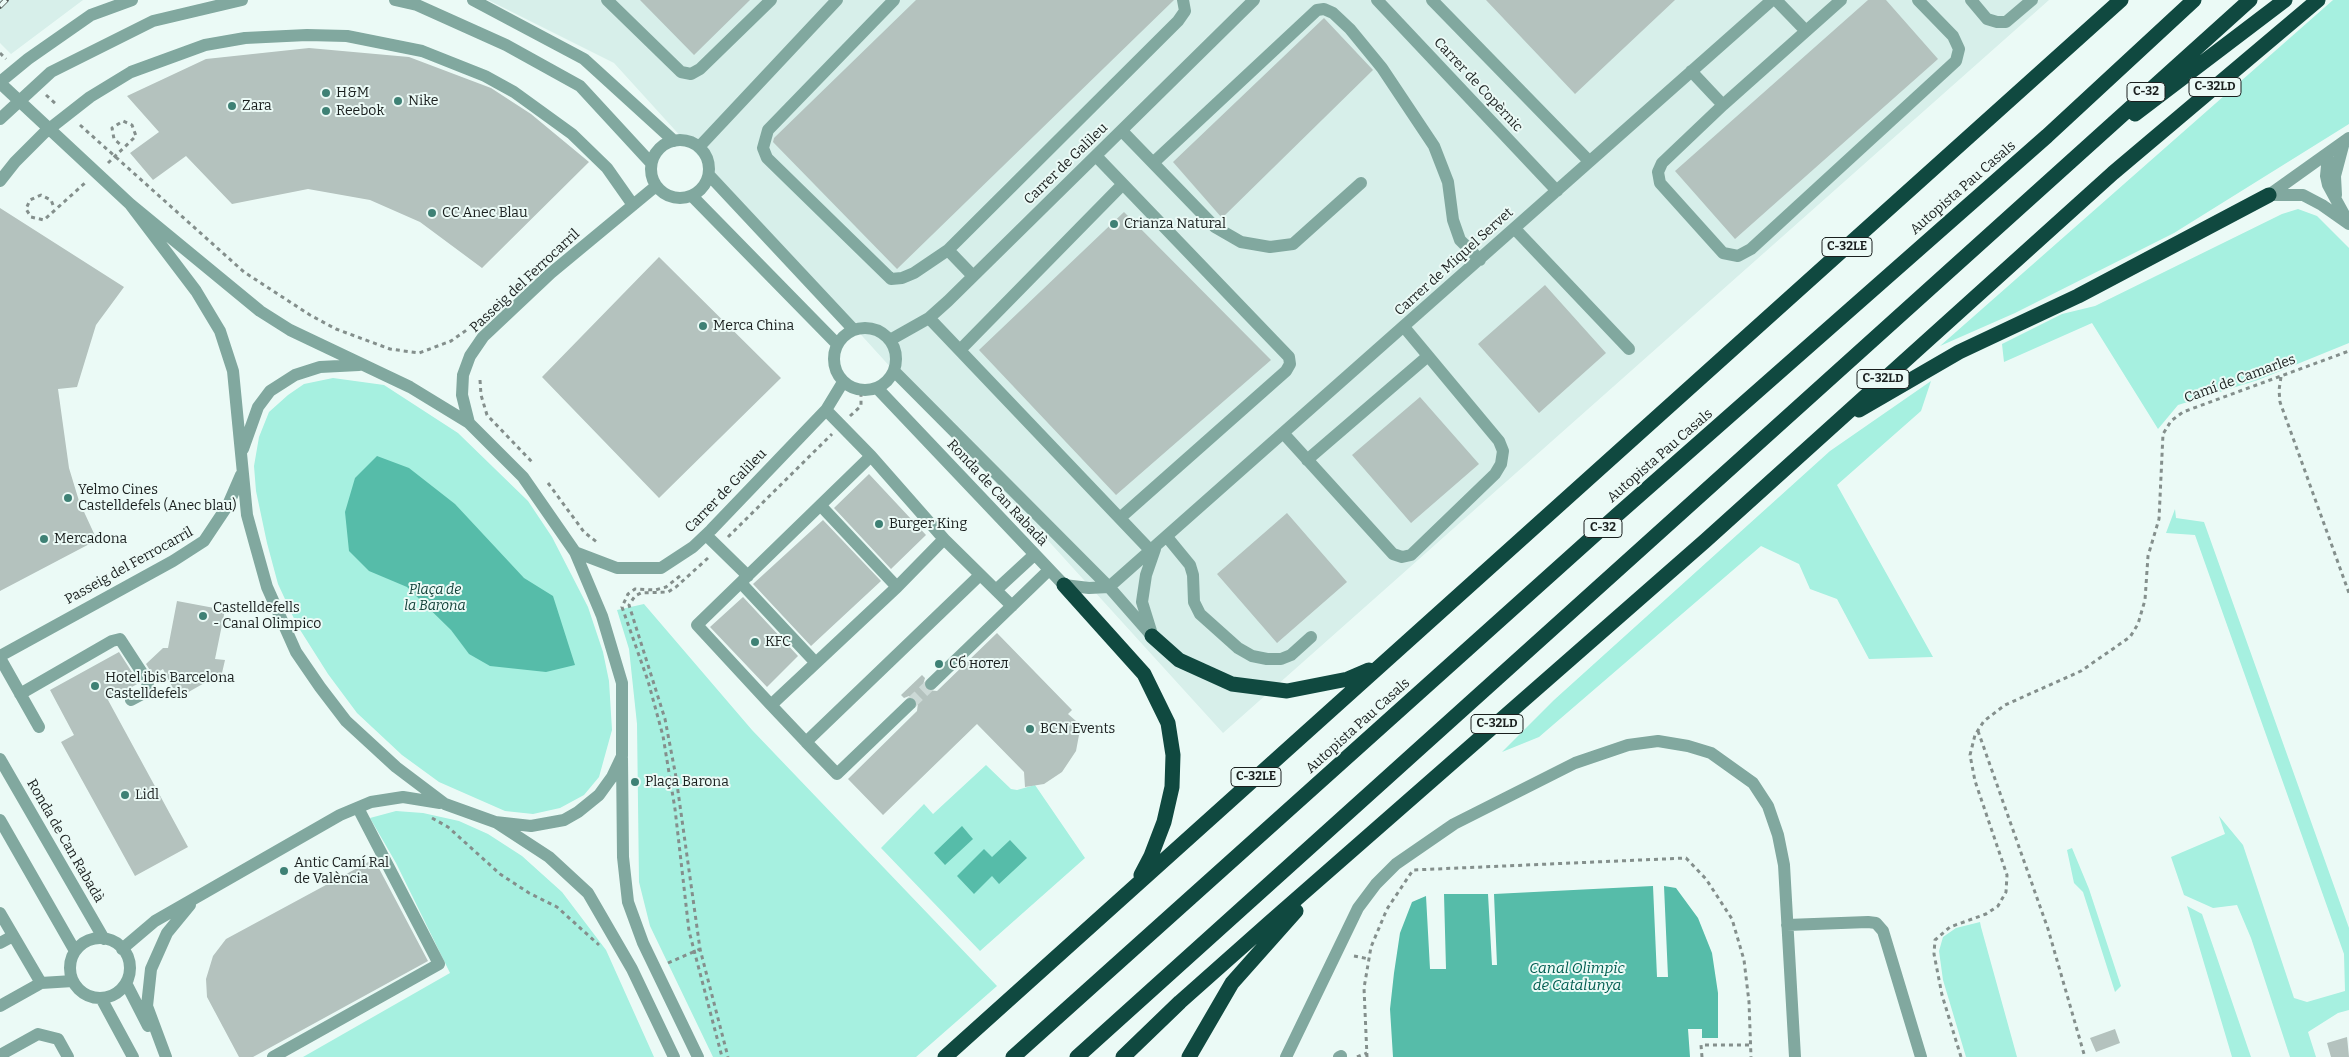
<!DOCTYPE html>
<html>
<head>
<meta charset="utf-8">
<style>
  body { margin:0 }
  canvas { display:block; background:#ebfaf6 }
</style>
</head>
<body>
<canvas width="2349" height="1057"></canvas>
<script>
const c = document.querySelector('canvas').getContext('2d');
c.lineJoin = 'round';
function paint(path, color) { c.fillStyle = color; c.fill(path, 'evenodd'); }
const toPath = rows => new Path2D(rows.map(r => 'M' + r).join(''));
function strokePath(path, color, width, dash) { c.strokeStyle = color; c.lineWidth = width; c.lineCap = dash ? 'butt' : 'round'; c.setLineDash(dash || []); c.stroke(path); }
function label(font, color, halo, rows, align = 'center') {
  c.font = font + ' Bitter,serif'; c.lineWidth = 4; c.setLineDash([]); c.textBaseline = 'middle'; c.strokeStyle = halo; c.fillStyle = color; for (const [text, x, y, turn = 0] of rows) {
    c.save(); c.translate(x, y); c.rotate((+turn || 0) * Math.PI / 180); c.textAlign = isNaN(turn) ? turn : align; if (halo) c.strokeText(text, 0, 0); c.fillText(text, 0, 0); c.restore();
  }
}
paint(toPath([
  [0,0,83,0,11,54,0,43],
  [488,0,2049,0,1223,733,614,63]
]), '#d7efea');
paint(toPath([
  [2333,0,2349,0,2349,124,2174,233,2015,313,1940,346],
  [2298,209,2317,216,2349,248,2349,343,2258,380,2178,405,2158,429,2092,323,2004,362,2002,344,2062,314,2095,306,2282,214],
  [333,378,384,385,458,433,528,501,552,537,588,607,603,652,609,681,612,730,599,777,584,795,560,808,533,814,505,811,439,782,402,755,357,713,328,674,297,625,278,584,267,543,256,491,254,466,259,437,269,412,288,395,304,384],
  [1931,381,1921,411,1837,485,1933,657,1869,659,1837,599,1810,589,1799,564,1761,546,1539,737,1502,752,1554,700,1830,451],
  [2175,509,2176,518,2204,522,2349,928,2349,1010,2338,1013,2308,1032,2316,1057,2290,1057,2251,938,2237,905,2213,908,2184,895,2171,857,2225,834,2219,816,2243,845,2294,998,2307,1002,2345,991,2344,954,2195,535,2166,533],
  [644,604,752,730,997,986,916,1057,713,1057,650,926,639,882,637,724,629,649,617,610],
  [986,765,1011,789,1017,790,1035,785,1085,858,980,951,881,848,924,804,933,814],
  [396,811,423,813,459,821,488,834,522,856,562,892,606,950,654,1057,303,1057,450,973,396,863,370,818],
  [2072,848,2089,889,2121,986,2115,992,2083,892,2074,883,2067,850],
  [2187,906,2202,914,2251,1057,2232,1057],
  [1980,922,1981,927,2017,1057,1966,1057,1943,980,1939,951,1943,937,1956,928]
]), '#a6f0e0');
paint(toPath([
  [377,456,409,468,455,504,524,578,553,596,575,665,546,672,490,666,469,654,451,630,407,587,369,571,349,551,345,512,355,478],
  [962,826,973,839,945,865,934,853],
  [1010,840,1027,858,999,884,992,876,974,894,957,876,984,849,992,857],
  [1653,886,1657,977,1668,977,1664,886,1676,888,1698,918,1712,953,1718,993,1718,1038,1702,1038,1702,1029,1688,1029,1690,1057,1393,1057,1390,1009,1394,973,1400,933,1412,902,1426,896,1430,969,1446,969,1444,894,1488,894,1492,965,1497,965,1494,894]
]), '#56bca9');
paint(toPath([
  [640,0,750,0,694,55],
  [916,0,1174,0,897,269,773,142,774,138],
  [1486,0,1675,0,1575,94],
  [1868,0,1886,0,1938,59,1735,239,1675,171],
  [1324,18,1373,70,1222,218,1173,162],
  [309,48,409,57,491,88,531,114,589,162,482,268,420,222,370,200,308,189,232,204,186,156,153,180,130,153,159,132,127,96,206,59],
  [0,208,124,287,96,325,77,387,58,389,69,468,79,501,97,540,0,591],
  [1124,212,1271,360,1116,495,979,350],
  [659,257,781,378,659,498,542,377],
  [1545,285,1606,353,1539,413,1478,344],
  [1420,397,1479,464,1411,523,1352,455],
  [869,474,926,535,891,569,834,508],
  [1287,513,1347,582,1277,643,1217,574],
  [823,520,881,581,811,646,753,584],
  [743,597,798,656,767,687,710,627],
  [177,601,225,610,215,659,225,660,222,673,178,698,163,669,153,675,146,664,163,648,168,648],
  [997,633,1072,710,1068,714,1076,721,1079,735,1076,751,1062,772,1044,784,1025,787,1024,772,977,724,883,815,848,779,917,711,918,703,915,698,909,696,904,698,901,695,922,675,925,678,923,685,926,690,937,691],
  [119,652,139,683,108,700,188,847,135,876,61,742,74,735,50,690],
  [374,859,428,961,253,1057,239,1057,207,997,206,979,213,956,226,939],
  [2115,1029,2120,1043,2096,1052,2090,1038],
  [2347,1037,2349,1057,2331,1057,2327,1043]
]), '#b4c2be');
strokePath(toPath([
  [910,704,931,684]
]), '#ccd9d6', 12, [12, 6]);
strokePath(toPath([
  [0,53,6,59],
  [46,95,56,104],
  [80,125,244,272,310,315,336,329,390,349,419,353,451,341,468,329],
  [108,163,136,136,132,125,123,121,112,128,114,139,121,145],
  [53,205,51,200,41,195,30,200,26,209,31,217,44,220,86,182],
  [2281,377,2279,390,2280,402,2349,593],
  [480,380,481,395,487,415,532,462],
  [850,416,861,406,861,392],
  [548,483,584,532,598,543],
  [728,537,832,434],
  [708,558,676,587,668,592,641,593,635,596,629,605,665,719,676,777,700,949,728,1057],
  [680,576,666,587,655,590,635,589,628,594,622,607,648,681,663,736,675,809,689,931,722,1057],
  [1978,731,2048,929,2084,1054],
  [432,818,448,827,500,874,529,893,557,907,599,945],
  [1354,956,1369,959],
  [668,963,700,949],
  [1357,1057,1367,1053],
  [1367,1057,1364,988,1371,947,1387,909,1413,870,1686,858,1706,879,1732,919,1744,960,1749,1002,1751,1057],
  [1702,1057,1701,1045,1751,1045],
  [1961,1057,1942,995,1934,954,1935,940,1950,927,1986,914,1998,906,2006,892,2007,875,1975,781,1970,755,1975,735,1984,721,2005,705,2081,671,2130,637,2138,624,2145,600,2148,556,2159,519,2163,434,2171,421,2183,412,2349,351]
]), '#848f8c', 3, [4, 4]);
strokePath(toPath([
  [395,0,417,5,506,45,580,86,651,163],
  [473,0,584,59,674,141],
  [607,0,681,72,691,74,700,69,771,0],
  [894,0,768,130,763,148,767,158,891,279,902,278,914,273,948,250,1178,21,1185,11,1183,0],
  [1377,0,1557,191],
  [1432,0,1589,161],
  [1776,0,1805,30],
  [1841,0,1723,105,1662,163,1658,172,1660,183,1723,253,1738,256,1751,249,1956,61,1959,49,1953,36,1918,0],
  [1971,0,1987,19,1997,22,2006,22,2032,0],
  [1691,71,1723,105],
  [0,82,28,59,91,15,132,0],
  [0,83,130,204,260,311,290,330,410,387,469,423,523,477,575,552,602,616,622,683,622,756,612,777,599,795,578,812,564,820,531,826,495,822,445,804,396,767,346,721,320,687,296,652,267,587,255,544,247,515,233,371,220,331,196,291,130,204],
  [0,119,51,72,153,21,242,0],
  [1122,131,1215,227,1241,242,1270,247,1293,244,1361,183],
  '651 169a29 29 0 1 1 58 0a29 29 0 1 1-58 0Z',
  [699,147,837,0],
  [2328,155,2326,176,2328,185,2347,220],
  [1096,156,1289,357,1290,364,1286,371,1120,518],
  [1153,163,1317,10,1324,9,1333,13,1350,29,1382,68,1434,146,1448,182,1453,220,1460,240,1480,260],
  [709,175,853,329],
  [0,181,15,162,44,133,90,97,131,72,205,45,245,38,307,35,347,36,422,51,485,76,514,92,572,134,607,168,633,205],
  [2269,195,2349,138],
  [2269,195,2303,195,2322,205,2349,224],
  [2336,195,2335,176,2344,142],
  [692,196,837,344],
  [1515,229,1629,349],
  [948,250,973,276],
  [929,318,1151,551],
  '834 359a31 31 0 1 1 62 0a31 31 0 1 1-62 0Z',
  [890,340,929,318,948,301,1254,0],
  [960,350,1123,184],
  [895,372,1109,587,1152,636],
  [877,388,1064,585,1089,588,1109,587,1772,0],
  [826,410,871,456],
  [469,423,462,395,463,375,470,356,483,337,551,273,656,186],
  [1284,434,1393,554,1402,557,1411,555,1495,474,1501,464,1503,451,1499,441,1404,327],
  [243,449,258,407,270,391,295,375,320,367,359,365],
  [871,456,944,539,897,587,771,705,697,625,871,456],
  [1307,460,1428,356],
  [821,506,897,587],
  [706,535,748,576],
  [1167,537,1190,565,1193,575,1194,602,1200,614,1238,648,1252,656,1267,659,1281,659,1291,655,1311,637],
  [944,539,1012,606],
  [575,552,617,568,661,568,693,547,711,530,826,410,843,382],
  [741,583,815,662],
  [996,590,1034,555],
  [1151,631,1142,602,1146,575,1155,549],
  [0,656,173,561,204,541,228,505,241,475],
  [0,658,39,727],
  [931,684,1049,570],
  [20,694,112,641,120,639,148,682,146,692,131,700],
  [910,704,837,774,806,742,980,575],
  [771,705,806,742],
  [622,758,623,857,628,902,643,943,698,1057],
  [0,759,104,939],
  [0,820,75,951],
  [497,823,549,857,588,893,632,969,674,1057],
  [0,913,41,983],
  [1787,925,1868,922,1876,923,1883,931,1921,1057],
  '70 968a30 30 0 1 1 60 0a30 30 0 1 1-60 0Z',
  [0,943,13,936],
  [122,949,155,921,340,815,371,802,403,797,440,803],
  [126,983,148,1026],
  [101,998,133,1057],
  [0,1006,41,983,73,981],
  [0,1055,38,1034,58,1039,68,1057],
  [166,1057,147,1006,151,969,167,933,190,905],
  [273,1057,439,964,358,808],
  [1286,1057,1358,908,1376,884,1396,864,1454,824,1575,763,1628,745,1658,741,1688,746,1711,753,1753,783,1768,806,1778,835,1784,865,1795,1057],
  [1339,1057,1341,1056]
]), '#81a89f', 12);
strokePath(toPath([
  [2135,114,2285,0],
  [1859,410,1959,352,2078,296,2269,195],
  [1064,585,1144,674,1168,723,1173,755,1172,787,1164,822,1151,856,1141,875],
  [1152,636,1179,660,1232,684,1287,691,1348,679,1369,670],
  [945,1057,2121,0],
  [1013,1057,1617,515,2047,136,2194,0],
  [1077,1057,2250,0],
  [1123,1057,1180,1002,1269,923,1705,541,2113,173,2318,0],
  [1189,1057,1232,983,1296,911]
]), '#104940', 15);
const rail = toPath([
  [0,6,6,0]
]);
strokePath(rail, '#4e5553', 5.5);
strokePath(rail, '#ebfaf6', 4, [11]);
for (const [x, y, r, color] of [
  [326,93,5,"#3e8175"],
  [398,101,5,"#3e8175"],
  [232,106,5,"#3e8175"],
  [326,111,5,"#3e8175"],
  [432,213,5,"#3e8175"],
  [1114,224,5,"#3e8175"],
  [703,326,5,"#3e8175"],
  [68,498,5,"#3e8175"],
  [879,524,5,"#3e8175"],
  [44,539,5,"#3e8175"],
  [203,616,5,"#3e8175"],
  [755,642,5,"#3e8175"],
  [939,664,5,"#3e8175"],
  [95,686,5,"#3e8175"],
  [1030,729,5,"#3e8175"],
  [635,782,5,"#3e8175"],
  [125,795,5,"#3e8175"],
  [284,871,5,"#3e8175"]
]) { const dot = new Path2D(); dot.arc(x, y, r, 0, 2 * Math.PI); c.fillStyle = color; c.fill(dot); strokePath(dot, '#ebfaf6', 2); }
for (const [x, y, w] of [
  [2215,87,52],
  [2146,92,38],
  [1847,247,50],
  [1883,379,52],
  [1603,528,38],
  [1497,724,52],
  [1256,777,50]
]) { const box = new Path2D(); box.roundRect(x - w / 2, y - 9.5, w, 19, 4); c.fillStyle = '#ebfaf6'; c.fill(box); strokePath(box, '#1a1f1e', 1); }
label('bold 12px', '#1a1f1e', null, [
  ["C-32LD",2215,87],
  ["C-32",2146,92],
  ["C-32LE",1847,247],
  ["C-32LD",1883,379],
  ["C-32",1603,528],
  ["C-32LD",1497,724],
  ["C-32LE",1256,777]
]);
label('14px', '#1a1f1e', '#ebfaf6', [
  ["Carrer de Copèrnic",1478,85,47],
  ["Carrer de Galileu",1066,164,-44],
  ["Autopista Pau Casals",1963,188,-41],
  ["Carrer de Miquel Servet",1454,262,-42],
  ["Passeig del Ferrocarril",525,281,-43],
  ["Camí de Camarles",2240,379,-20],
  ["Autopista Pau Casals",1660,456,-41],
  ["Carrer de Galileu",726,491,-46],
  ["Ronda de Can Rabadà",997,493,47],
  ["Passeig del Ferrocarril",129,566,-29],
  ["Autopista Pau Casals",1358,726,-42],
  ["Ronda de Can Rabadà",65,841,60]
]);
label('14px', '#1a1f1e', '#ebfaf6', [
  ["H&M",336,93],
  ["Nike",408,101],
  ["Zara",242,106],
  ["Reebok",336,111],
  ["CC Anec Blau",442,213],
  ["Crianza Natural",1124,224],
  ["Merca China",713,326],
  ["Yelmo Cines",78,490],
  ["Castelldefels (Anec blau)",78,506],
  ["Burger King",889,524],
  ["Mercadona",54,539],
  ["Castelldefells",213,608],
  ["- Canal Olimpico",213,624],
  ["KFC",765,642],
  ["Сб нотел",949,664],
  ["Hotel ibis Barcelona",105,678],
  ["Castelldefels",105,694],
  ["BCN Events",1040,729],
  ["Plaça Barona",645,782],
  ["Lidl",135,795],
  ["Antic Camí Ral",294,863],
  ["de València",294,879]
], 'left');
label('italic 14px', '#13423a', '#ebfaf6', [
  ["Plaça de",435,590],
  ["la Barona",435,606]
]);
label('italic 15px', '#005d50', '#ebfaf6', [
  ["Canal Olimpic",1577,969],
  ["de Catalunya",1577,986]
]);
</script>
</body>
</html>
